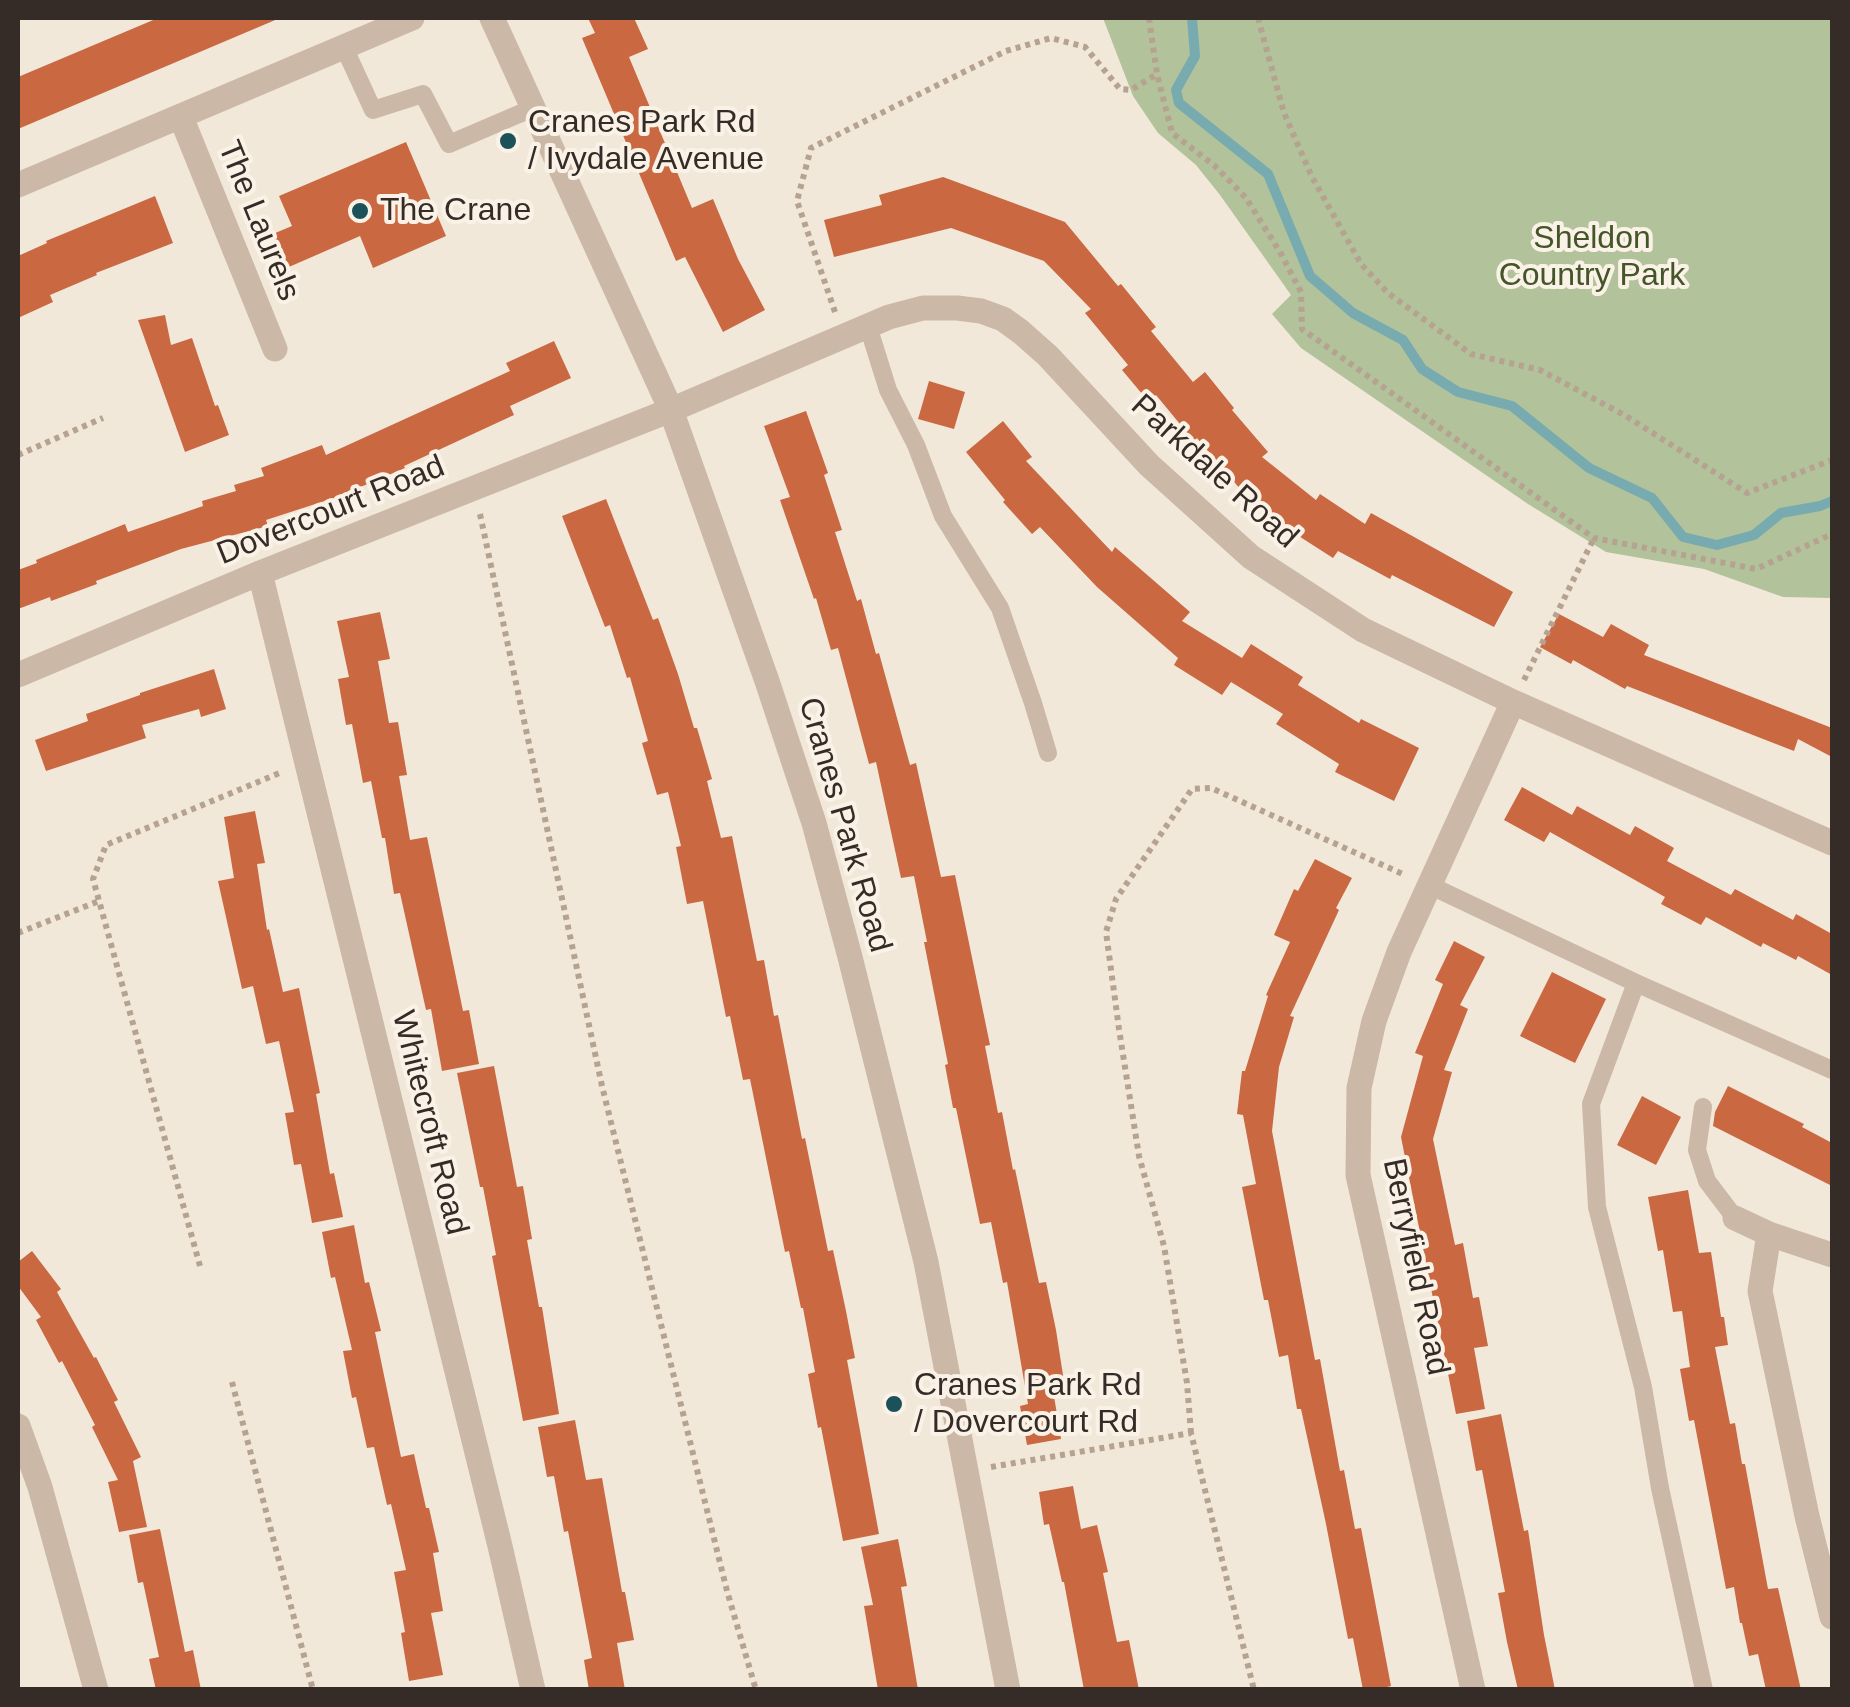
<!DOCTYPE html>
<html>
<head>
<meta charset="utf-8">
<style>
  body { margin:0 }
  #map { position:relative; width:1850px; height:1707px; overflow:hidden; background:#f2e8da; font-family:Arial,sans-serif }
  canvas { display:block }
  .frame { position:absolute; inset:0; border:20px solid #362c27; pointer-events:none }
</style>
</head>
<body>
<div id="map">
<canvas width="1850" height="1707"></canvas>
<div class="frame"></div>
</div>
<script>
const c = document.querySelector('canvas').getContext('2d');
c.lineJoin = 'round';
function paint(path, color) { c.fillStyle = color; c.fill(path, 'evenodd'); }
const toPath = rows => new Path2D(rows.map(r => 'M' + r).join(''));
function strokePath(path, color, width, dash) { c.strokeStyle = color; c.lineWidth = width; c.lineCap = dash ? 'butt' : 'round'; c.setLineDash(dash || []); c.stroke(path); }
function label(font, color, halo, rows, align = 'center') {
  c.font = font + ' Arial,sans-serif'; c.lineWidth = 8; c.setLineDash([]); c.textBaseline = 'middle'; c.strokeStyle = halo; c.fillStyle = color; for (const [text, x, y, turn = 0] of rows) {
    c.save(); c.translate(x, y); c.rotate((+turn || 0) * Math.PI / 180); c.textAlign = isNaN(turn) ? turn : align; if (halo) c.strokeText(text, 0, 0); c.fillText(text, 0, 0); c.restore();
  }
}
paint(toPath([
  [1103,18,1832,18,1832,598,1783,597,1704,569,1606,552,1528,504,1301,348,1272,314,1291,295,1220,195,1196,165,1158,133,1133,96]
]), '#b2c29a');
strokePath(toPath([
  [1192,18,1195,56,1176,90,1179,103,1268,174,1310,276,1353,313,1403,340,1422,369,1458,392,1512,406,1589,468,1652,498,1683,537,1717,545,1754,535,1781,513,1820,506,1832,501]
]), '#78abb0', 10);
paint(toPath([
  [158,18,280,18,18,129,18,77],
  [588,18,634,18,648,49,629,57,692,208,713,199,738,259,765,310,723,332,685,257,676,261,582,38,595,33],
  [406,142,446,236,373,268,360,236,282,270,268,236,292,226,279,196],
  [943,177,1065,222,1118,286,1121,284,1156,327,1151,331,1193,382,1205,372,1234,408,1232,410,1268,452,1262,457,1316,500,1320,494,1365,524,1371,513,1513,592,1494,627,1392,575,1390,579,1338,551,1333,558,1280,524,1279,525,1244,498,1246,496,1197,438,1194,441,1156,395,1148,401,1122,370,1128,365,1085,313,1091,309,1044,261,951,228,834,257,824,220,882,205,879,195],
  [155,196,173,243,96,273,97,275,50,295,53,302,18,318,18,256,47,243,46,241],
  [165,315,171,345,192,338,215,406,218,405,229,435,185,452,138,320],
  [554,341,571,378,510,406,514,415,404,466,405,468,337,497,266,520,268,526,181,549,96,581,97,584,51,601,50,597,18,609,18,570,37,563,36,560,125,524,128,532,203,506,202,501,236,491,234,485,264,476,261,468,322,445,326,455,510,371,506,363],
  [929,381,965,392,954,429,918,419],
  [806,411,828,473,824,475,842,530,835,532,857,601,861,599,876,654,879,653,910,765,916,763,941,877,955,875,990,1045,985,1046,998,1113,1002,1112,1013,1170,1015,1169,1039,1283,1046,1282,1056,1330,1065,1388,1053,1390,1061,1439,1027,1445,1020,1406,1028,1404,1007,1282,1003,1283,991,1222,980,1224,956,1108,953,1108,945,1065,948,1064,924,942,927,942,914,876,901,878,876,762,869,764,838,648,831,650,816,598,814,599,780,500,790,497,764,426],
  [1003,421,1032,457,1026,461,1112,552,1115,547,1190,612,1182,621,1242,658,1251,644,1303,677,1298,685,1359,723,1361,719,1419,748,1394,801,1335,772,1339,764,1276,724,1283,714,1231,682,1222,695,1174,665,1178,658,1097,587,1040,527,1032,534,1003,502,1005,500,966,452],
  [606,499,653,620,658,618,678,674,694,728,697,728,712,779,707,781,721,838,732,836,757,961,764,960,774,1016,778,1015,802,1139,805,1138,828,1251,833,1250,846,1311,855,1358,847,1360,879,1534,843,1541,821,1427,818,1428,808,1374,815,1372,803,1308,801,1308,789,1251,785,1252,750,1079,743,1080,730,1016,726,1017,703,901,687,904,676,847,681,846,668,792,657,795,642,743,648,741,630,677,627,678,610,625,605,627,562,516],
  [380,612,390,659,378,661,389,723,398,722,407,775,399,776,410,840,427,837,463,1011,469,1010,479,1064,442,1071,431,1009,426,1010,400,893,394,894,385,838,382,838,371,781,363,783,352,724,346,725,338,679,349,677,337,621],
  [1559,614,1603,637,1611,624,1649,645,1644,655,1832,728,1832,757,1798,739,1794,751,1627,686,1625,689,1573,660,1571,664,1540,647],
  [214,669,226,709,201,717,199,709,142,725,146,738,46,771,35,740,88,721,86,714,140,695,140,693],
  [1522,787,1572,815,1577,806,1630,835,1635,826,1674,848,1667,861,1731,895,1735,889,1793,920,1796,914,1832,934,1832,975,1798,956,1796,960,1763,943,1761,947,1706,917,1701,925,1661,904,1665,897,1550,832,1544,842,1504,820],
  [255,811,265,863,257,864,267,930,269,929,283,992,299,988,320,1093,316,1094,330,1174,334,1173,343,1217,312,1223,301,1164,294,1165,285,1113,294,1112,279,1041,266,1044,253,986,242,989,218,881,234,878,224,817],
  [1315,859,1352,878,1336,908,1339,910,1290,1016,1294,1017,1279,1067,1272,1131,1315,1360,1320,1359,1340,1471,1344,1470,1355,1529,1361,1528,1391,1686,1374,1690,1363,1690,1353,1638,1348,1639,1326,1524,1301,1409,1297,1409,1288,1355,1279,1357,1268,1300,1264,1300,1242,1187,1256,1184,1243,1115,1237,1114,1242,1071,1245,1071,1268,996,1266,995,1290,942,1274,935,1294,889,1298,891],
  [1454,941,1485,957,1460,1005,1468,1009,1444,1070,1452,1072,1433,1139,1455,1245,1463,1243,1473,1298,1479,1297,1488,1346,1474,1348,1485,1409,1456,1414,1401,1137,1423,1056,1415,1053,1443,984,1435,980],
  [1552,972,1606,999,1575,1063,1520,1036],
  [494,1066,517,1187,523,1186,532,1239,527,1240,539,1307,542,1307,559,1414,523,1421,492,1256,496,1255,483,1187,480,1187,457,1073],
  [1728,1086,1804,1124,1802,1127,1832,1143,1832,1186,1713,1126,1715,1112],
  [1642,1096,1681,1117,1656,1165,1617,1145],
  [1688,1190,1699,1253,1711,1252,1721,1317,1724,1317,1728,1345,1715,1347,1730,1424,1735,1423,1742,1464,1745,1464,1768,1589,1778,1588,1801,1690,1766,1690,1758,1654,1749,1656,1742,1623,1740,1623,1734,1587,1726,1589,1694,1420,1689,1421,1680,1369,1690,1367,1682,1311,1673,1312,1663,1250,1658,1251,1648,1197],
  [354,1225,365,1283,369,1282,381,1331,375,1332,401,1457,414,1454,426,1508,429,1508,439,1552,433,1553,443,1611,431,1613,443,1675,409,1681,401,1633,405,1632,394,1572,406,1570,391,1504,387,1505,374,1447,367,1448,356,1397,352,1398,343,1351,352,1350,335,1277,331,1278,322,1232],
  [32,1251,61,1289,57,1292,94,1358,96,1357,118,1400,114,1402,141,1457,133,1461,147,1527,119,1532,108,1482,118,1480,92,1427,95,1425,62,1361,59,1363,36,1320,41,1317,18,1286,18,1262],
  [1501,1414,1524,1531,1528,1530,1544,1635,1555,1690,1518,1690,1507,1642,1498,1593,1505,1592,1482,1470,1476,1471,1467,1421],
  [575,1420,586,1480,602,1478,622,1592,625,1592,634,1640,617,1643,625,1690,589,1690,584,1660,592,1658,568,1531,564,1532,554,1476,547,1477,538,1427],
  [1073,1486,1081,1529,1097,1525,1108,1572,1103,1573,1117,1642,1129,1640,1139,1690,1084,1690,1064,1582,1062,1582,1049,1524,1044,1525,1039,1492],
  [160,1529,185,1652,193,1650,201,1690,156,1690,149,1659,159,1657,143,1582,138,1583,129,1535],
  [898,1539,907,1586,901,1587,918,1690,878,1690,864,1606,873,1605,861,1547]
]), '#c96841');
strokePath(toPath([
  [1149,18,1157,74,1172,133,1215,166,1246,198,1280,252,1301,292,1302,329,1594,538,1756,569,1832,534],
  [1258,18,1284,113,1312,177,1361,264,1388,293,1471,354,1540,370,1626,416,1747,493,1832,460],
  [835,312,797,201,811,148,1006,51,1051,38,1085,47,1120,89,1131,90,1157,74],
  [18,455,103,418],
  [480,514,602,1086,727,1591,756,1690],
  [1524,680,1594,538],
  [18,933,99,901],
  [200,1266,93,879,106,845,282,772],
  [232,1382,313,1690],
  [1191,1433,1187,1383,1164,1246,1139,1156,1119,1029,1106,932,1116,899,1192,789,1211,788,1405,875],
  [991,1467,1191,1433,1254,1690]
]), '#b6a290', 6, [5, 5]);
strokePath(toPath([
  [344,47,373,110,423,94,449,144,533,108],
  [868,326,888,390,916,445,943,516,1000,608,1033,703,1048,753],
  [1429,885,1636,983,1591,1104,1597,1207,1643,1387,1660,1488,1704,1690],
  [1636,983,1832,1070],
  [1703,1107,1697,1150,1707,1181,1735,1218]
]), '#cbb8a6', 18);
strokePath(toPath([
  [492,18,671,410,767,681,814,823,850,957,926,1262,1008,1690],
  [181,117,275,349],
  [18,185,412,18],
  [260,573,500,1546,533,1690],
  [18,675,260,573,671,410,889,317,923,308,957,308,981,311,1003,319,1021,332,1048,356,1149,465,1251,557,1363,630,1513,702,1832,843],
  [1735,1218,1769,1234,1832,1255],
  [1769,1234,1760,1291,1807,1516,1832,1617],
  [18,1426,40,1487,96,1690],
  [1473,1690,1358,1175,1359,1088,1374,1021,1399,952,1513,702]
]), '#cbb8a6', 25);
for (const [x, y, r, color] of [
  [508,141,10,"#1b5259"],
  [360,211,10,"#1b5259"],
  [894,1404,10,"#1b5259"]
]) { const dot = new Path2D(); dot.arc(x, y, r, 0, 2 * Math.PI); c.fillStyle = color; c.fill(dot); strokePath(dot, '#faf2e6', 4); }
label('32px', '#362c27', '#faf2e6', [
  ["Cranes Park Rd",528,123],
  ["/ Ivydale Avenue",528,160],
  ["The Crane",380,211],
  ["Cranes Park Rd",914,1386],
  ["/ Dovercourt Rd",914,1423]
], 'left');
label('32px', '#362c27', '#faf2e6', [
  ["The Laurels",258,221,68],
  ["Parkdale Road",1214,472,42],
  ["Dovercourt Road",331,511,-22],
  ["Cranes Park Road",844,825,74],
  ["Whitecroft Road",429,1123,76],
  ["Berryfield Road",1415,1267,78]
]);
label('32px', '#44552a', '#faf2e6', [
  ["Sheldon",1592,239],
  ["Country Park",1592,276]
]);
</script>
</body>
</html>
